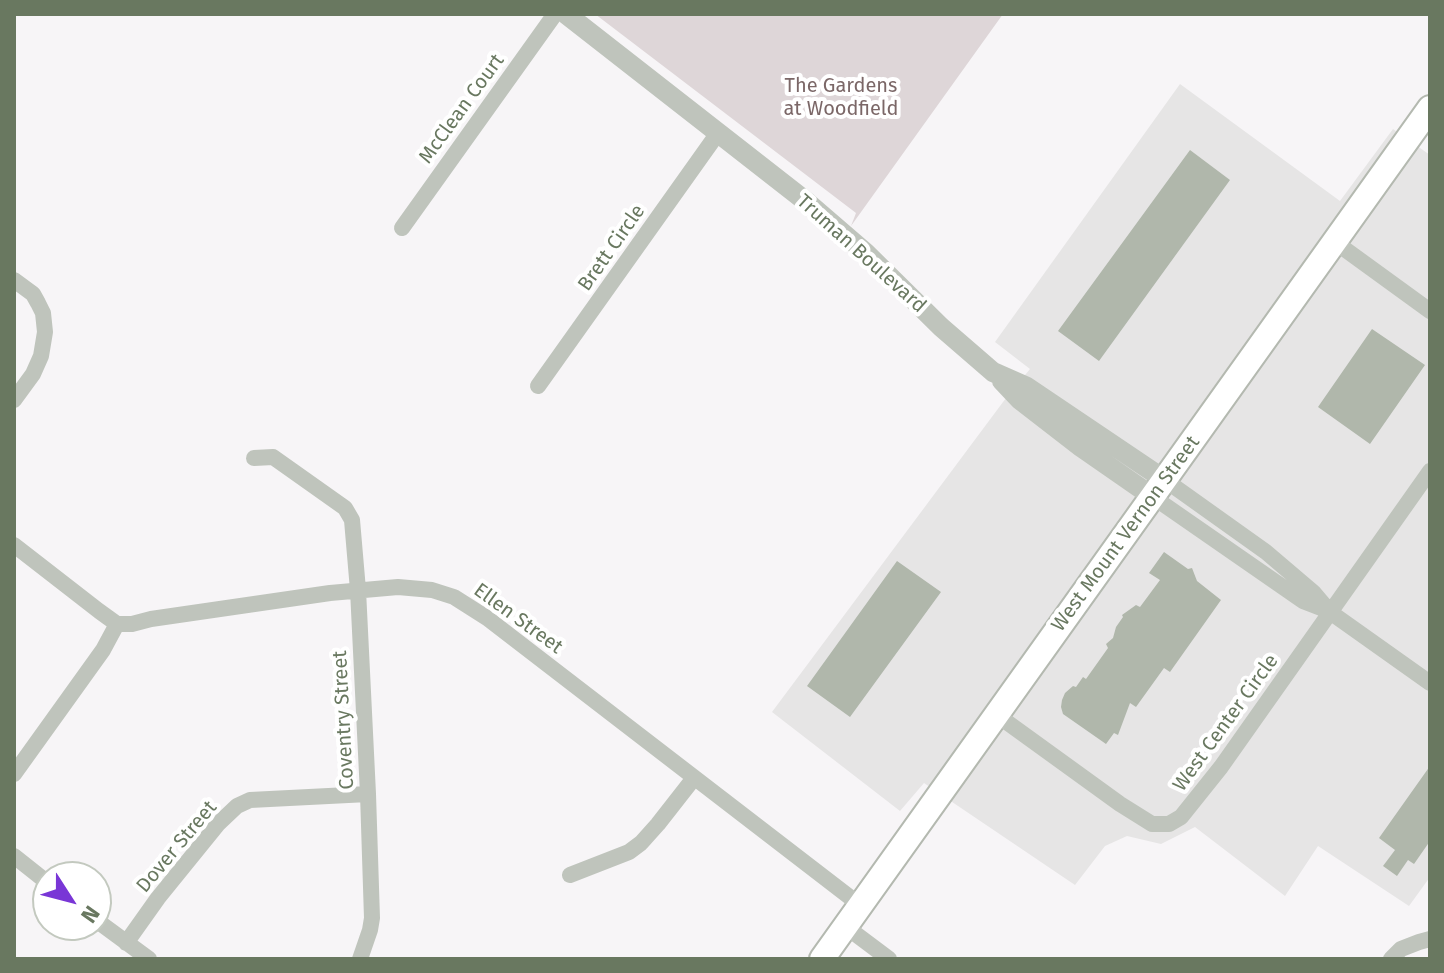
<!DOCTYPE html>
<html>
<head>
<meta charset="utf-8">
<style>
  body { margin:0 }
  #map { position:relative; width:1444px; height:973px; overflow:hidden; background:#f7f5f7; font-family:"Fira Sans",sans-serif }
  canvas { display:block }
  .frame { position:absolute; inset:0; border:16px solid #697860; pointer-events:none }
  .north { position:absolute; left:32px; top:861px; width:80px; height:80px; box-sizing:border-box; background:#fff; border:2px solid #c3c9bf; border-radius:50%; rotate:126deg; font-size:22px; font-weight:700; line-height:32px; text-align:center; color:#697860 }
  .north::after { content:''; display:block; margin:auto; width:28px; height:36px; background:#7936d6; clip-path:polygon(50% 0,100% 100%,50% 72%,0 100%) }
</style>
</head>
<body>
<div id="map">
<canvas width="1444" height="973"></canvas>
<div class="frame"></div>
<div class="north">N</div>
</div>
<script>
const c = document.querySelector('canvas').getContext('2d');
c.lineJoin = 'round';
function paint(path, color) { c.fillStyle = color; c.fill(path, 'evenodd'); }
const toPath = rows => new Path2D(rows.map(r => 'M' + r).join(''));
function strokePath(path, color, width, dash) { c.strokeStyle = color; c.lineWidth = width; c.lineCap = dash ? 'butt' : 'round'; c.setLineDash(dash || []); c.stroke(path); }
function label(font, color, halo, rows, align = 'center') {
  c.font = font + ' "Fira Sans",sans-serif'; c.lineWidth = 8; c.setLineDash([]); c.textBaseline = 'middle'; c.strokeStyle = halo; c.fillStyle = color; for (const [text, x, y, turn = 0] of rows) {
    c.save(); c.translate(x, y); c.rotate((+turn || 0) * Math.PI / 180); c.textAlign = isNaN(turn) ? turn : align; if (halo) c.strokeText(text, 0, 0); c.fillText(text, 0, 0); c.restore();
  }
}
paint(toPath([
  [1180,84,1340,201,1393,129,1430,155,1430,877,1409,906,1318,846,1285,896,1195,827,1161,844,1127,836,1105,846,1075,885,924,783,900,811,772,712,1006,398,1030,369,995,342]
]), '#e6e5e5');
paint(toPath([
  [595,14,1003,14,851,226,856,213]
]), '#ded6d8');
paint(toPath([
  [1190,150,1230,180,1099,361,1058,331],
  [1372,329,1425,365,1370,444,1318,407],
  [1164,552,1188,569,1192,568,1197,581,1221,600,1170,672,1164,668,1136,707,1130,703,1118,735,1114,733,1106,744,1063,714,1061,707,1062,700,1065,693,1073,686,1076,687,1083,677,1086,679,1108,648,1106,644,1113,638,1116,627,1123,617,1122,615,1136,605,1140,607,1160,580,1149,573],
  [897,561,941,592,850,717,807,686],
  [1430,766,1430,841,1414,864,1408,860,1397,876,1383,866,1395,850,1379,838]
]), '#b0b7ab');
const primary = toPath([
  [822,959,1430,108]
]);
strokePath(primary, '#b4b9b0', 28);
strokePath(toPath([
  [402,228,555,14],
  [1335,242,1430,311],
  [14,280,33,294,38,303,43,313,45,332,41,356,33,374,14,400],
  [538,386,718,133],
  [254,458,273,457,345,508,352,520,358,590,368,794,372,918,370,930,360,959],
  [1165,480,1266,552,1313,592,1330,612,1430,683],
  [1153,497,1303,601,1329,611],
  [14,545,99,611,117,624,132,624,151,619,330,593,398,587,432,590,454,597,487,618,860,905],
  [997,715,1120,804,1152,824,1169,824,1181,817,1221,767,1430,471],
  [14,774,103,650,117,624],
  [14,856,48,883],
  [570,875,629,852,641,843,658,824,694,778],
  [96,920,149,959],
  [845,926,889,959],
  [126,943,158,898,218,824,237,806,250,800,368,794],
  [1391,959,1401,949,1419,942,1430,939]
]), '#bfc4bc', 16);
strokePath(toPath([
  [566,14,808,203,866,253,941,327,993,372,1027,387,1165,480],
  [1002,381,1019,399,1081,447,1153,497]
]), '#bfc4bc', 20);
strokePath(primary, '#fff', 24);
label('20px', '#7b6767', '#fff', [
  ["The Gardens",841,86],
  ["at Woodfield",841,109]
]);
label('20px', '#697860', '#fff', [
  ["McClean Court",462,109,-54],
  ["Brett Circle",612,248,-55],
  ["Truman Boulevard",861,254,42],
  ["West Mount Vernon Street",1126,534,-54],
  ["Ellen Street",518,619,36],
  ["Coventry Street",344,720,-93],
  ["West Center Circle",1226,723,-54],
  ["Dover Street",177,847,-50]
]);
</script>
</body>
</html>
